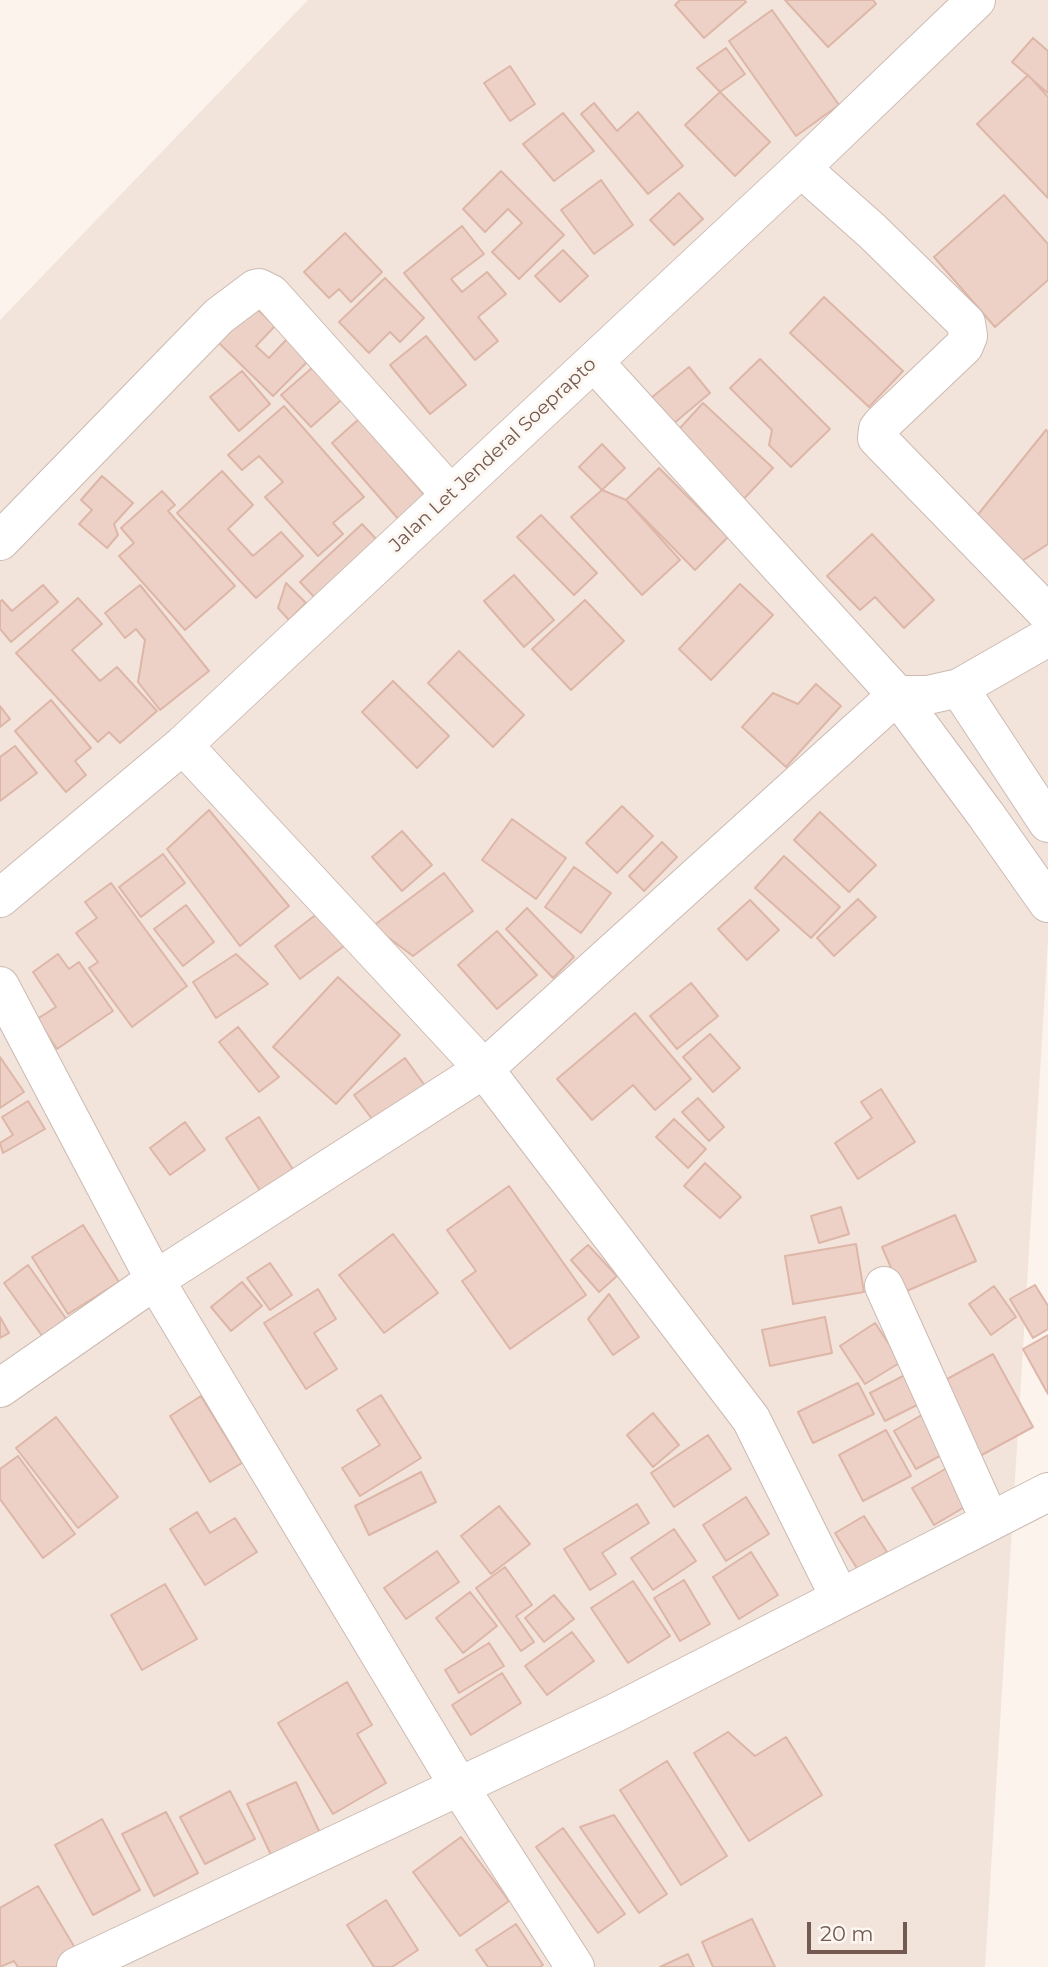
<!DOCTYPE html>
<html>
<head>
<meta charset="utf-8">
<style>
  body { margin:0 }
  #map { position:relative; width:1048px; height:1967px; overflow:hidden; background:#fbf3ec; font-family:Montserrat,sans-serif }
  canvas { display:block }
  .scale { position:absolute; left:807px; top:1922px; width:100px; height:32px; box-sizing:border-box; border:4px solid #745951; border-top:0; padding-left:9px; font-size:21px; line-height:24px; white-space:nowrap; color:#745951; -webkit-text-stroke:5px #fdf7f2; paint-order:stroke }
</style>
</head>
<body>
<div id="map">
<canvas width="1048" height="1967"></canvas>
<div class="scale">20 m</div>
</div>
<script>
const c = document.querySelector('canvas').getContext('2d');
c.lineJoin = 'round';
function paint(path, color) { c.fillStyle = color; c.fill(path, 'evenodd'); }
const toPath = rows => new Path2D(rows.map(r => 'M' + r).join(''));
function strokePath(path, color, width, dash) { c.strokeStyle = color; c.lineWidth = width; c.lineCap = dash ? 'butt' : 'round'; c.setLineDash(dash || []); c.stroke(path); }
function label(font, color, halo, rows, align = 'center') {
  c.font = font + ' Montserrat,sans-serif'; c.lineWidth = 6; c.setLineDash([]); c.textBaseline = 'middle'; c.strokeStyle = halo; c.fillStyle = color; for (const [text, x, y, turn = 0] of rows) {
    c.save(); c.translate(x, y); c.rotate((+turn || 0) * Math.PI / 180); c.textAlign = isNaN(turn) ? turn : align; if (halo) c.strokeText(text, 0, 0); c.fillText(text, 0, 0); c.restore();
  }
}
paint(toPath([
  [308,0,1048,0,1048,941,985,1967,0,1967,0,320]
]), '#f2e4db');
const building = toPath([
  [680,0,744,0,746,2,704,38,675,5,680,0],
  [785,0,873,0,876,4,828,47,785,0],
  [772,10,839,105,796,136,729,41,772,10],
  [1033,38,1048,51,1048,93,1012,62,1033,38],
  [726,48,745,74,720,92,697,68,726,48],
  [510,66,535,104,510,121,484,83,510,66],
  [1028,75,1048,97,1048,198,977,124,1028,75],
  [720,92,770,142,735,176,685,125,720,92],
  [594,103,617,131,638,112,683,166,648,194,581,114,594,103],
  [563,113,594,151,554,181,523,144,563,113],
  [501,171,564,235,519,279,492,252,522,223,508,209,485,232,463,209,501,171],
  [601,180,633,225,594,254,561,210,601,180],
  [679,193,703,219,674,245,650,220,679,193],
  [1004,195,1048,244,1048,280,995,327,934,257,1004,195],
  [462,226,484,254,451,279,462,292,487,272,506,294,478,317,498,341,475,360,404,273,462,226],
  [345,233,382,272,351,302,339,289,329,298,304,272,345,233],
  [563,250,588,276,560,302,535,276,563,250],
  [385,278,424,318,400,342,390,332,369,353,339,322,385,278],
  [824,297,903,371,869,407,790,333,824,297],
  [251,303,275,326,256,346,269,358,287,339,309,360,273,396,216,340,251,303],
  [426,336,466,385,430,414,390,365,426,336],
  [760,359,830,429,791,467,769,445,772,430,730,388,760,359],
  [320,361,349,393,311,427,281,395,320,361],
  [689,367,710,393,673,424,651,398,689,367],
  [242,371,270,404,239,431,210,397,242,371],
  [703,403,773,468,739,504,669,440,703,403],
  [284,406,364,497,333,523,343,534,318,556,265,497,283,482,259,456,242,470,228,455,284,406],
  [359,419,427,498,400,521,332,443,359,419],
  [1046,430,1048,432,1048,544,1022,561,972,522,1046,430],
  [602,444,625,468,602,490,579,467,602,444],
  [659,468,728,537,695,570,626,500,659,468],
  [222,471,253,505,228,529,253,556,281,532,303,556,256,598,177,513,222,471],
  [102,476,133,503,114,524,118,535,107,548,79,524,92,510,81,500,102,476],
  [602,490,626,500,680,560,642,595,571,517,602,490],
  [162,491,175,505,168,511,235,586,185,630,119,556,134,543,121,528,162,491],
  [541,515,597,573,574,595,517,537,541,515],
  [362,524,379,542,317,600,300,582,362,524],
  [872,534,934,600,904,628,875,597,860,610,827,576,872,534],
  [514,575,554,620,524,647,484,601,514,575],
  [286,583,306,603,289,620,278,608,286,583],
  [740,584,773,615,711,680,679,649,740,584],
  [43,585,58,602,11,642,0,629,0,602,2,600,12,611,43,585],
  [140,585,209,671,160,710,138,682,145,640,136,629,125,638,105,613,140,585],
  [78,598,102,624,72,650,100,681,117,667,157,711,120,743,109,732,98,742,16,653,78,598],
  [585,600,624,641,571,690,532,649,585,600],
  [459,651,524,715,493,747,428,683,459,651],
  [393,681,449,736,417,768,362,712,393,681],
  [816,684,841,706,786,767,742,727,773,693,798,704,816,684],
  [51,700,91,748,75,761,86,775,66,792,15,731,51,700],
  [0,706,10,719,0,727,0,706],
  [15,746,37,773,0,801,0,757,15,746],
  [622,806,653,836,617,873,586,843,622,806],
  [209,810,289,906,240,946,167,849,209,810],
  [820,812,876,865,849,892,794,840,820,812],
  [512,819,566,858,536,899,482,860,512,819],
  [402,831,432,865,402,891,372,857,402,831],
  [662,842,677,857,644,891,629,876,662,842],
  [163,854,185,883,141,917,119,887,163,854],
  [784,856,840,907,811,938,755,888,784,856],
  [574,867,611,893,581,933,545,907,574,867],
  [444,873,473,911,413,956,373,926,444,873],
  [111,883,187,986,132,1027,89,968,98,962,76,933,97,918,85,902,111,883],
  [858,899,876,917,834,956,817,938,858,899],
  [750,900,779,930,747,960,718,929,750,900],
  [186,905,214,942,183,966,154,929,186,905],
  [527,908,574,957,553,978,506,929,527,908],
  [318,913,344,946,300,979,275,946,318,913],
  [497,931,537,975,497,1009,458,965,497,931],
  [58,954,69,969,79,962,113,1011,57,1049,37,1019,56,1007,33,972,58,954],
  [236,954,268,984,216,1018,193,982,236,954],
  [338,977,400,1035,336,1104,273,1047,338,977],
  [691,983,718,1016,677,1049,650,1016,691,983],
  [635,1013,691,1079,655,1110,633,1085,592,1120,557,1079,635,1013],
  [238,1027,279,1077,259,1092,219,1042,238,1027],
  [710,1034,740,1068,713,1092,683,1057,710,1034],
  [0,1057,24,1092,0,1108,0,1057],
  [405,1058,428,1090,378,1127,354,1095,405,1058],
  [881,1089,915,1142,858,1179,835,1143,872,1118,861,1102,881,1089],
  [698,1098,724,1127,709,1141,682,1112,698,1098],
  [28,1101,45,1129,3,1153,0,1143,13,1135,2,1117,28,1101],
  [259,1117,294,1171,261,1192,226,1138,259,1117],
  [674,1119,706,1149,688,1168,656,1137,674,1119],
  [185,1122,205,1150,170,1175,150,1148,185,1122],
  [705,1163,741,1197,720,1218,684,1186,705,1163],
  [509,1186,586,1295,510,1349,462,1281,476,1271,447,1230,509,1186],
  [841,1207,849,1234,819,1243,811,1216,841,1207],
  [955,1215,976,1261,902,1293,882,1247,955,1215],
  [83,1225,119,1282,68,1314,32,1257,83,1225],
  [393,1234,438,1293,384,1333,339,1275,393,1234],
  [856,1244,864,1292,793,1304,785,1256,856,1244],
  [588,1245,617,1276,599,1292,571,1260,588,1245],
  [270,1263,292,1295,270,1310,247,1278,270,1263],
  [28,1265,72,1327,48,1344,4,1283,28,1265],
  [242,1282,262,1306,231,1331,211,1307,242,1282],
  [1035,1285,1048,1306,1048,1329,1033,1338,1010,1299,1035,1285],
  [994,1286,1016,1317,991,1335,969,1304,994,1286],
  [318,1289,336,1319,314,1333,337,1369,306,1389,264,1323,318,1289],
  [609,1294,639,1337,613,1355,588,1319,609,1294],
  [0,1317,9,1333,0,1338,0,1317],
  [825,1317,832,1353,770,1366,762,1330,825,1317],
  [875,1323,901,1362,865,1384,840,1346,875,1323],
  [1048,1335,1048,1394,1023,1349,1048,1335],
  [993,1354,1033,1427,978,1457,938,1384,993,1354],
  [905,1375,919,1404,885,1421,870,1393,905,1375],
  [858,1383,874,1414,813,1443,798,1412,858,1383],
  [381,1395,421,1458,360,1496,342,1468,380,1445,357,1410,381,1395],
  [201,1396,242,1463,210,1482,170,1416,201,1396],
  [653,1413,679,1445,653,1467,627,1435,653,1413],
  [925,1413,947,1452,916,1469,894,1431,925,1413],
  [56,1417,118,1497,78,1528,16,1448,56,1417],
  [886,1430,911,1476,863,1501,839,1455,886,1430],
  [708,1435,731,1469,674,1507,651,1473,708,1435],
  [18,1456,75,1534,43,1558,0,1499,0,1469,18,1456],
  [947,1468,968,1505,934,1525,912,1488,947,1468],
  [421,1472,436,1502,369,1535,355,1506,421,1472],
  [746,1497,769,1534,726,1561,703,1525,746,1497],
  [637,1504,649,1523,602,1553,616,1574,590,1590,564,1549,637,1504],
  [499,1506,530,1544,491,1574,461,1536,499,1506],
  [197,1512,210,1533,235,1518,257,1552,205,1585,170,1529,197,1512],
  [864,1516,887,1552,858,1570,835,1533,864,1516],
  [674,1529,696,1561,653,1590,631,1558,674,1529],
  [437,1551,459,1582,406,1619,384,1588,437,1551],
  [751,1552,778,1595,739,1619,713,1577,751,1552],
  [505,1567,532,1605,516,1616,534,1642,521,1651,476,1588,505,1567],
  [684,1580,710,1624,680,1641,654,1598,684,1580],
  [633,1581,670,1636,628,1663,591,1608,633,1581],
  [165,1584,197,1639,142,1670,111,1615,165,1584],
  [470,1592,497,1626,463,1653,436,1618,470,1592],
  [554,1595,574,1619,544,1642,525,1618,554,1595],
  [572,1632,594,1661,547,1695,525,1666,572,1632],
  [489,1643,504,1666,459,1693,445,1670,489,1643],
  [502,1673,521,1703,471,1735,452,1705,502,1673],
  [347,1682,372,1725,357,1734,386,1783,333,1814,278,1723,347,1682],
  [728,1732,755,1756,786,1737,822,1795,749,1841,694,1753,728,1732],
  [667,1761,727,1856,681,1885,620,1790,667,1761],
  [296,1782,321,1835,272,1857,247,1804,296,1782],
  [230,1791,255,1839,205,1864,180,1817,230,1791],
  [166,1812,198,1873,154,1896,122,1834,166,1812],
  [614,1815,667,1894,639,1913,580,1827,614,1815],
  [102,1819,140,1890,93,1915,55,1845,102,1819],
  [563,1828,625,1914,598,1933,536,1847,563,1828],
  [461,1837,509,1901,460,1936,413,1872,461,1837],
  [38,1886,81,1958,66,1967,18,1967,14,1961,0,1967,0,1908,38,1886],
  [386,1900,418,1950,392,1967,374,1967,347,1925,386,1900],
  [752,1919,775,1967,713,1967,702,1942,752,1919],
  [516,1924,543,1965,540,1967,488,1967,476,1950,516,1924],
  [688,1954,694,1967,660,1967,688,1954]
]);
paint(building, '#edd1c6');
strokePath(building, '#deb6a8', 2);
const minor = toPath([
  [801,168,872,231,966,323,968,336,964,346,882,424,878,429,877,438,1048,614],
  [0,541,219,316,255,289,259,288,271,294,451,495],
  [959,688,1048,823],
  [897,695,986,815,1048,903],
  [897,695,928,695,959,688,1048,637],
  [183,745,484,1069,751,1419,840,1598],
  [0,898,183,745,801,168,976,0],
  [0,986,155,1280,460,1788,575,1967],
  [884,1286,990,1521],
  [0,1388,155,1280,484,1069,897,695,594,362],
  [76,1967,615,1713,1048,1492]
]);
strokePath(minor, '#ccbab2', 40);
strokePath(minor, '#fff', 38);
label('19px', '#745951', '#fdf7f2', [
  ["Jalan Let Jenderal Soeprapto",493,455,-43]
]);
</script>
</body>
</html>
